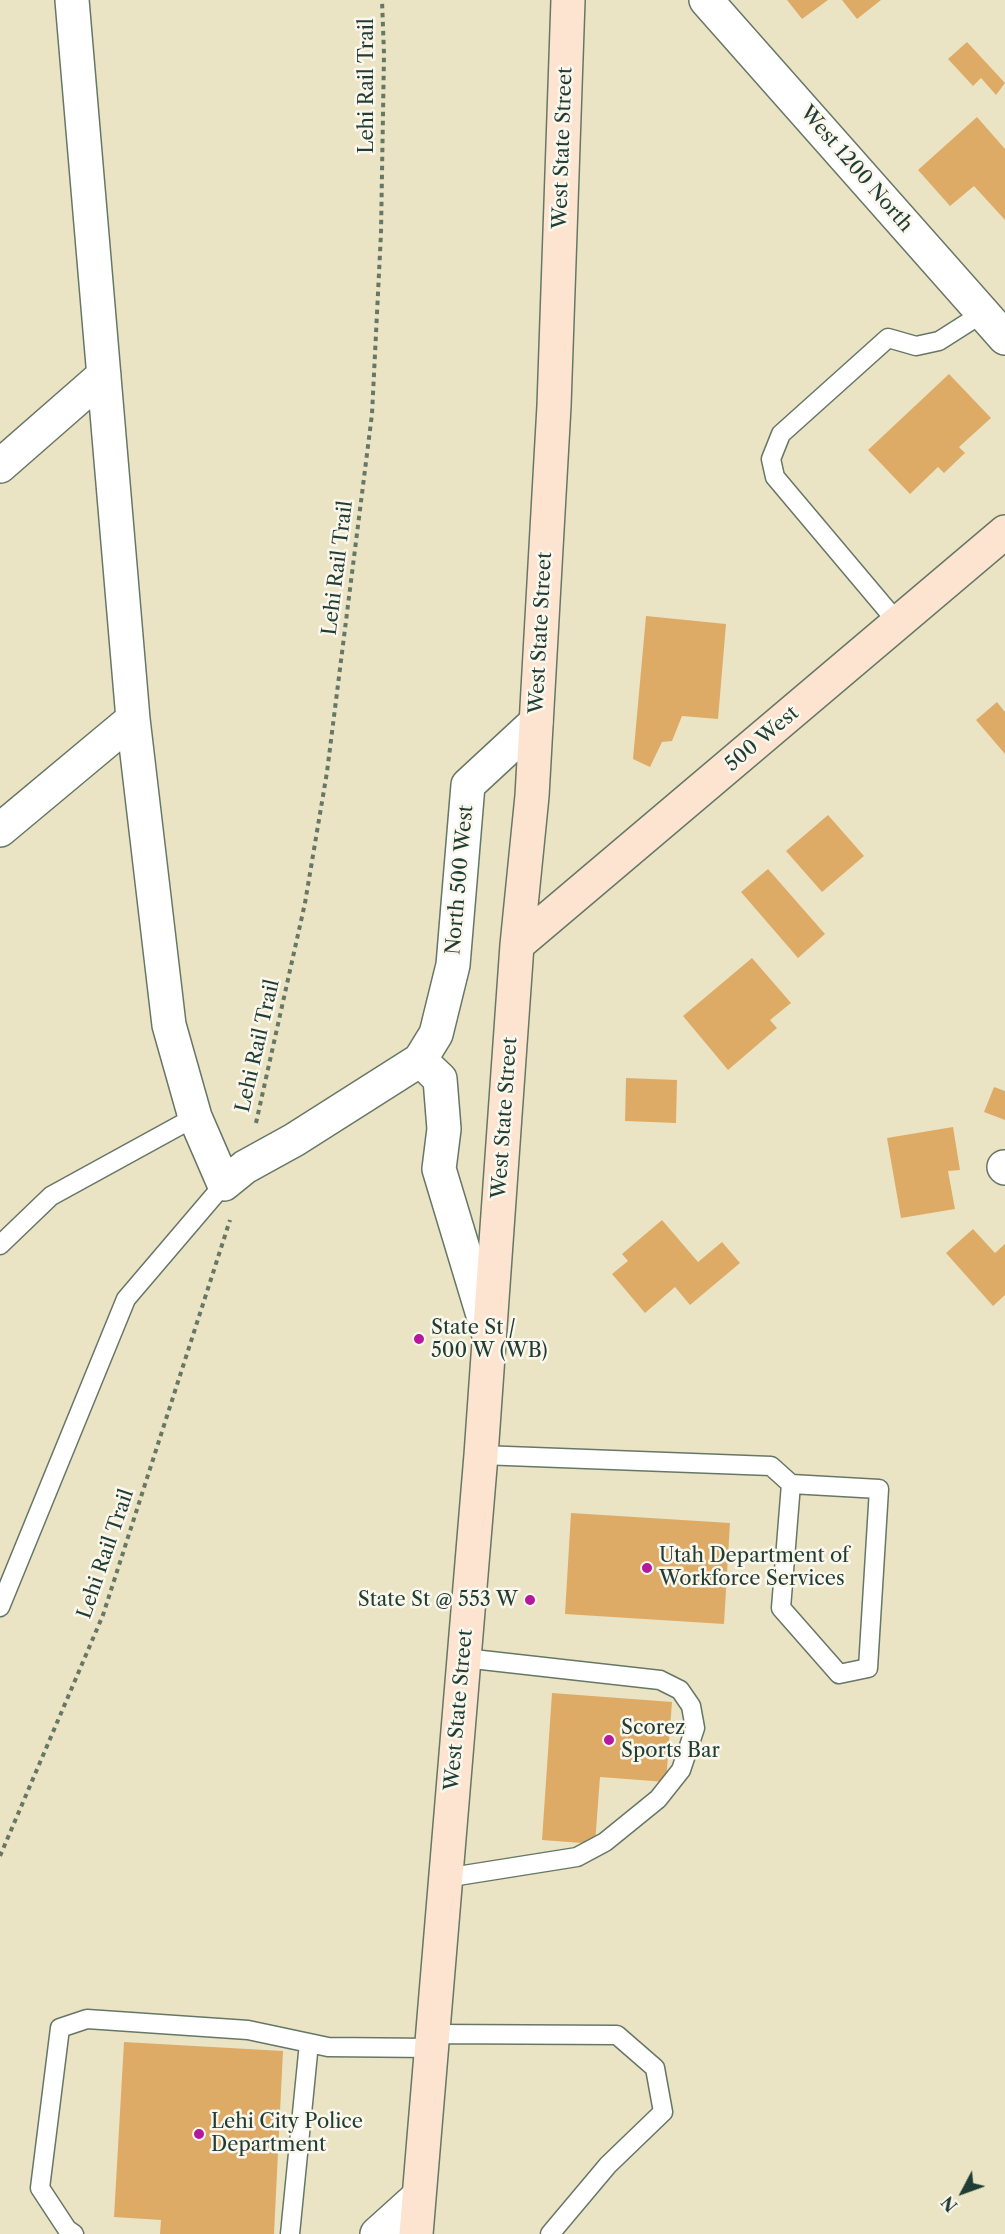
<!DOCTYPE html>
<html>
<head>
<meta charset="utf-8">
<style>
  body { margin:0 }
  #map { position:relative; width:1005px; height:2234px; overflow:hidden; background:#eae4c4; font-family:"Libre Caslon Text",serif }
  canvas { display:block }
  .north { position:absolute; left:933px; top:2162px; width:60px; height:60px; -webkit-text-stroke:4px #fbf7ec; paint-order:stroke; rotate:229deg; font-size:16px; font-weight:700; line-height:24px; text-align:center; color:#1f3d34 }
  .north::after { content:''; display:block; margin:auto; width:21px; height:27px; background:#1f3d34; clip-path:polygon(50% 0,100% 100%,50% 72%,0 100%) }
</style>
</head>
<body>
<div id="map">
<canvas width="1005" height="2234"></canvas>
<div class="north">N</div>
</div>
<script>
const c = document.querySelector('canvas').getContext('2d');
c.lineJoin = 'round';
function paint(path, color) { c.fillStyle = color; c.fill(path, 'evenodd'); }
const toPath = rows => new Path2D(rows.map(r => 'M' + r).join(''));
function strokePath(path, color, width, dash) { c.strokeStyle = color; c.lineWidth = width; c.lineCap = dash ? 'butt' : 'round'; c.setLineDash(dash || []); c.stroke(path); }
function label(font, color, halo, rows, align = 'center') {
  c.font = font + ' "Libre Caslon Text",serif'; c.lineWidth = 5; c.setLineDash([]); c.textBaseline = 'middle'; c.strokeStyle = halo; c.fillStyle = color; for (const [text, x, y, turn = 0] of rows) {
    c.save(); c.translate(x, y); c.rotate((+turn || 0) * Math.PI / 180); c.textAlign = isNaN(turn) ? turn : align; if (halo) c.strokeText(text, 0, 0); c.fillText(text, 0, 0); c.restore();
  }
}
paint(toPath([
  [787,0,828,0,802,19],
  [842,0,881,0,857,19],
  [967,42,1005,83,996,95,981,78,973,86,948,59],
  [977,117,1005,149,1005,220,974,186,950,206,918,170],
  [949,374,991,418,959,447,965,453,944,473,938,467,910,494,868,450],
  [646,616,726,624,718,719,682,716,672,741,662,742,650,767,633,759],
  [997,702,1005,712,1005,754,976,720],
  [828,815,864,856,822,892,786,851],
  [768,869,825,934,798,958,741,892],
  [752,958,791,1003,770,1020,777,1028,728,1070,683,1016],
  [626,1078,677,1080,676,1123,625,1121],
  [994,1087,1005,1091,1005,1120,984,1112],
  [953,1127,960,1170,948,1171,955,1209,901,1218,887,1138],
  [662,1220,698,1262,722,1242,740,1263,690,1305,675,1287,645,1313,612,1274,628,1261,622,1254],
  [973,1229,995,1253,1005,1244,1005,1295,993,1306,946,1253],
  [571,1513,730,1523,724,1624,565,1614],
  [552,1693,672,1702,666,1782,600,1777,595,1844,542,1840],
  [124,2042,283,2051,274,2234,160,2234,161,2220,114,2217]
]), '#deab67');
const lane = toPath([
  [898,623,775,477,771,459,781,434,888,338,916,346,939,341,983,313],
  [0,1245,51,1196,195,1117],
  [481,1455,771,1466,791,1484,781,1608,839,1674,868,1668,879,1489,791,1484],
  [0,1607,126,1299,224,1184],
  [445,1878,577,1857,605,1842,658,1799,681,1770,695,1728,691,1706,680,1690,660,1680,464,1658],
  [432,2034,617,2035,655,2068,663,2112,608,2165,550,2234],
  [74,2234,67,2229,40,2188,60,2028,87,2019,248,2030,328,2047,431,2048],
  [290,2234,309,2043]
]);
const street = toPath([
  [72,0,133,719,169,1025,195,1117,224,1184,245,1167,294,1140,420,1060,436,1034,453,965,468,785,536,722],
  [706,0,1005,338],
  [0,466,104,375],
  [0,830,133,719],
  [420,1060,440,1079,444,1129,439,1169,489,1335],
  [1004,1167,1005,1168],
  [377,2234,418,2197]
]);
const secondary = toPath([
  [517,945,1005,532],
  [416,2234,481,1455,517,945,532,796,554,406,568,0]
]);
strokePath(lane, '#676', 21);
strokePath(street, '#676', 36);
strokePath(secondary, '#676', 36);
strokePath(toPath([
  [256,1123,305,903,327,772,372,414,381,233,384,54,382,0],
  [0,1856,103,1615,230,1220]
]), '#676', 4, [4.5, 4.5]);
strokePath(lane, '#fff', 18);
strokePath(street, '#fff', 33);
strokePath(secondary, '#fde4d0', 33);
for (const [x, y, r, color] of [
  [419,1339,6,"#b5179e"],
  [647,1568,6,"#b5179e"],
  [530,1600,6,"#b5179e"],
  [609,1740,6,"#b5179e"],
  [199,2134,6,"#b5179e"]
]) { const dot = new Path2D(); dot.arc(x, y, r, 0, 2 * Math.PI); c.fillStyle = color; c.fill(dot); strokePath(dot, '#fbf7ec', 2); }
label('20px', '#1f3d34', '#fbf7ec', [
  ["Lehi Rail Trail",367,86,-90],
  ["West State Street",563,148,-88],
  ["West 1200 North",856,169,49],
  ["Lehi Rail Trail",338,568,-83],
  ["West State Street",541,633,-87],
  ["500 West",762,739,-40],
  ["North 500 West",460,880,-85],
  ["Lehi Rail Trail",258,1046,-77],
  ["West State Street",505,1118,-86],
  ["Lehi Rail Trail",106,1554,-71],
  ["West State Street",459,1710,-85]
]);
label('20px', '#1f3d34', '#fbf7ec', [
  ["State St /",431,1328],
  ["500 W (WB)",431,1351],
  ["Utah Department of",659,1556],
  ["Workforce Services",659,1579],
  ["State St @ 553 W",518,1600,"right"],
  ["Scorez",621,1728],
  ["Sports Bar",621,1751],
  ["Lehi City Police",211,2122],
  ["Department",211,2145]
], 'left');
</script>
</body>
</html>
